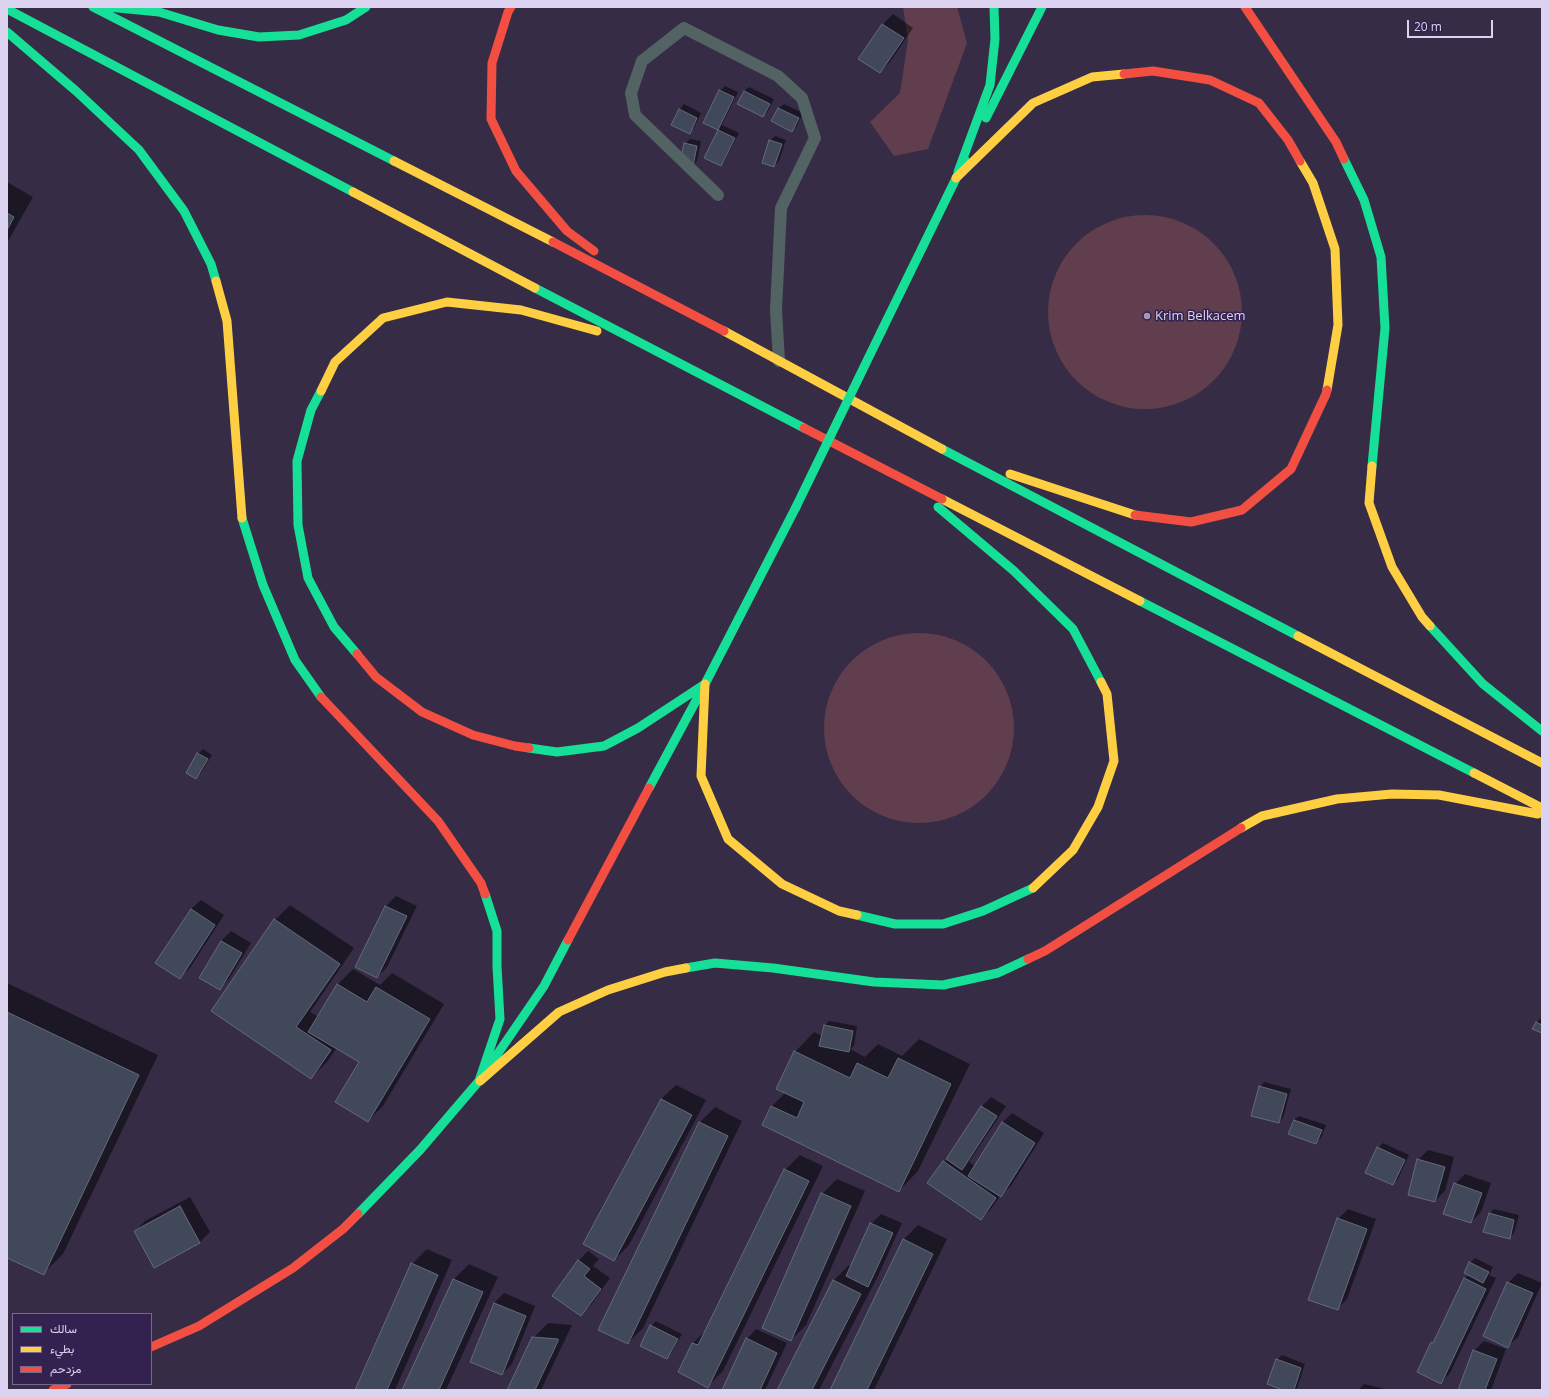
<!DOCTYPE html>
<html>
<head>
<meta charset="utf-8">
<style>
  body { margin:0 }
  #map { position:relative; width:1549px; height:1397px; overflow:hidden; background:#362c46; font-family:"Open Sans",Vazirmatn,sans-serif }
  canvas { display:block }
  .frame { position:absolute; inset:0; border:8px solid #dbd3f0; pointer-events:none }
  .legend { position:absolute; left:12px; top:1313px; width:140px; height:72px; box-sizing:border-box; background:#332250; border:1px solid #766990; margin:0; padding:5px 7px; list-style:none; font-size:12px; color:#dbd3f0 }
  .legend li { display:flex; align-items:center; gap:8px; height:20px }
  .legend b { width:20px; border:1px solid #766990 }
  .scale { position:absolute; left:1407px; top:20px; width:86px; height:18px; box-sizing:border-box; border:2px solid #dbd3f0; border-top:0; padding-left:5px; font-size:12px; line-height:14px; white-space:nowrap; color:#dbd3f0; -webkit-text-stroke:3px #332250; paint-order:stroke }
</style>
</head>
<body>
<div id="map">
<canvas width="1549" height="1397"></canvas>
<div class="frame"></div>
<ul class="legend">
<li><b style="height:5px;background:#16e098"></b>سالك</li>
<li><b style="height:5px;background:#ffcf43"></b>بطيء</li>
<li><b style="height:5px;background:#f24e42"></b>مزدحم</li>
</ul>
<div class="scale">20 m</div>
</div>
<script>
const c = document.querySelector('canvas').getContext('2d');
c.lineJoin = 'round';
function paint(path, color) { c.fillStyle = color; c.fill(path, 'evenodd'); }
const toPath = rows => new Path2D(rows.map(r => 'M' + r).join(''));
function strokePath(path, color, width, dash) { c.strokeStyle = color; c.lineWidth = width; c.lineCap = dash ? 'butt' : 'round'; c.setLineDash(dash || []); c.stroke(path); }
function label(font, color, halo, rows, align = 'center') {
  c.font = font + ' "Open Sans",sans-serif'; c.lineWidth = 3; c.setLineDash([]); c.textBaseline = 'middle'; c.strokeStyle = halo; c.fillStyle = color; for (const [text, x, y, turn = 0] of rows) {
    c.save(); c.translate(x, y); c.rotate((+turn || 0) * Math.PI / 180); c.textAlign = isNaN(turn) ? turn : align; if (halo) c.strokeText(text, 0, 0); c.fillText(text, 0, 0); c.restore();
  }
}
paint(toPath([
  [903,7,957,7,967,43,928,149,894,156,870,122,900,93,908,40],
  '1048 312a97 97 0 1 1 194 0a97 97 0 1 1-194 0Z',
  '824 728a95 95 0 1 1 190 0a95 95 0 1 1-190 0Z'
]), '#613e4d');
paint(toPath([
  [893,14,913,28,890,62,880,72,860,58,883,24],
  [725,86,738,92,722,125,739,133,725,160,721,165,705,157,719,130,704,122,720,91],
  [749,87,774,99,768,111,763,116,744,91],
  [684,104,701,113,694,128,689,133,672,124,680,109],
  [784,104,803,113,797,126,792,131,773,121,779,108],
  [775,136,786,140,779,161,774,166,770,141],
  [690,139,701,141,697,161,692,165,685,144],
  [7,182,33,197,7,243],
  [203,749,212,755,201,773,196,778,198,754],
  [396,896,417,906,387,967,377,977,356,967,386,906],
  [201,900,224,915,190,968,180,977,191,909],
  [290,905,354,948,310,1012,319,1017,338,984,353,969,380,985,392,973,444,1004,383,1106,368,1121,360,1062,337,1048,326,1063,311,1078,213,1011,275,920],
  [231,931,251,943,229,979,219,989,221,941],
  [7,983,158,1055,63,1254,43,1274,7,1257],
  [1541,1018,1542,1018,1542,1032,1536,1023],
  [829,1021,857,1026,854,1046,850,1049,865,1057,878,1044,902,1056,919,1039,970,1064,918,1171,899,1191,763,1124,772,1106,786,1092,795,1052,814,1032,822,1036,824,1026],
  [1264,1082,1291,1089,1283,1118,1279,1122,1260,1087],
  [676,1085,706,1100,629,1245,614,1260,661,1099],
  [991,1097,1006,1106,969,1162,975,1166,1002,1123,1012,1113,1044,1133,1011,1186,1001,1195,991,1209,981,1219,929,1182,950,1155,981,1107],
  [715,1107,742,1121,643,1328,628,1343,600,1329,700,1122],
  [1299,1116,1326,1125,1321,1138,1316,1142,1294,1120],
  [1383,1143,1409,1155,1398,1179,1393,1184,1378,1148],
  [1428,1150,1454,1157,1445,1191,1435,1201,1418,1160],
  [800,1155,823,1166,723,1371,708,1386,679,1372,693,1343,707,1329,785,1170],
  [1465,1174,1491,1183,1481,1212,1471,1222,1455,1184],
  [837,1179,865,1191,806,1325,791,1340,822,1194],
  [190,1197,210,1232,200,1242,154,1266,135,1231,145,1221],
  [1348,1209,1376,1219,1347,1299,1337,1309,1338,1219],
  [1494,1209,1519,1215,1514,1233,1509,1238,1490,1213],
  [881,1214,902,1223,878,1276,819,1390,778,1390,834,1280,849,1265,851,1266,871,1224],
  [918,1225,947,1239,874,1390,831,1390,903,1240],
  [427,1249,452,1260,395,1390,356,1390,412,1264],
  [588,1251,599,1259,593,1266,610,1278,591,1305,581,1314,578,1261],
  [1475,1258,1493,1267,1489,1275,1496,1278,1450,1373,1440,1383,1432,1343,1436,1339,1465,1278,1469,1275,1470,1263],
  [469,1264,498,1277,446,1390,403,1390,454,1279],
  [1518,1273,1542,1283,1518,1337,1508,1346,1508,1283],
  [504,1293,535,1306,512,1364,502,1374,494,1303],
  [656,1321,682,1334,671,1354,667,1358,651,1326],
  [548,1323,572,1325,541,1390,508,1390,533,1338],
  [756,1329,787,1343,765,1390,723,1390,747,1339],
  [1484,1341,1506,1349,1491,1390,1459,1390,1474,1351],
  [1282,1355,1305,1364,1297,1388,1295,1390,1286,1390,1277,1360],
  [1364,1384,1390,1390,1358,1390]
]), '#0007');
const building = toPath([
  [882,24,904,38,880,73,858,59,882,24],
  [719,90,734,97,718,130,703,123,719,90],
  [744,91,770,104,763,117,737,104,744,91],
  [778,108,799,118,792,132,771,121,778,108],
  [679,109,697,118,690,134,671,125,679,109],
  [718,130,735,138,721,166,704,158,718,130],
  [769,140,782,144,774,167,762,163,769,140],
  [684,143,697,146,693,166,680,164,684,143],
  [7,213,14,217,7,230,7,213],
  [197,753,208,759,196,779,186,773,197,753],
  [385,906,407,916,377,978,355,967,385,906],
  [191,909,215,925,180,979,155,963,191,909],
  [274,919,340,964,296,1027,331,1050,311,1079,211,1011,274,919],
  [221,941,242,953,220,990,199,978,221,941],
  [337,984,367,1002,376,987,430,1019,368,1122,335,1102,359,1062,308,1032,337,984],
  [7,1012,139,1075,44,1275,7,1258,7,1012],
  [1536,1022,1542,1025,1542,1033,1532,1029,1536,1022],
  [824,1025,853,1031,849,1052,819,1046,824,1025],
  [794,1051,850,1078,857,1063,888,1078,898,1058,951,1084,899,1192,762,1125,771,1106,797,1118,804,1102,776,1089,794,1051],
  [1259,1086,1287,1094,1279,1123,1251,1116,1259,1086],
  [661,1099,692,1115,614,1261,583,1244,661,1099],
  [981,1106,997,1116,962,1170,946,1159,981,1106],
  [1294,1120,1322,1130,1316,1144,1288,1134,1294,1120],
  [699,1122,728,1136,628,1344,598,1330,699,1122],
  [1002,1122,1035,1143,1001,1197,968,1176,1002,1122],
  [1377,1147,1405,1160,1393,1185,1365,1173,1377,1147],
  [1417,1159,1445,1167,1435,1202,1408,1195,1417,1159],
  [943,1161,996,1198,981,1220,927,1183,943,1161],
  [784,1169,809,1181,708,1388,678,1372,692,1343,698,1345,784,1169],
  [1454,1183,1482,1193,1471,1223,1443,1214,1454,1183],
  [821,1193,851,1206,791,1341,762,1328,821,1193],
  [180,1206,200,1243,154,1268,134,1231,180,1206],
  [1489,1213,1514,1220,1510,1239,1483,1232,1489,1213],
  [1337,1218,1367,1229,1338,1310,1308,1300,1337,1218],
  [870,1223,893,1233,868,1287,846,1276,870,1223],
  [903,1239,933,1254,867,1390,830,1390,903,1239],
  [578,1260,590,1269,584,1276,601,1289,581,1316,552,1296,578,1260],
  [1469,1262,1489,1272,1483,1283,1464,1273,1469,1262],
  [411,1263,438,1275,387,1390,355,1390,411,1263],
  [1464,1278,1486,1289,1441,1384,1417,1372,1431,1342,1433,1343,1464,1278],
  [453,1279,483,1292,439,1390,402,1390,453,1279],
  [833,1280,861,1294,812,1390,777,1390,833,1280],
  [1507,1282,1533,1293,1508,1348,1483,1336,1507,1282],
  [494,1303,526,1316,502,1375,470,1362,494,1303],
  [650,1325,678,1339,667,1359,640,1346,650,1325],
  [532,1337,558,1339,558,1341,535,1390,507,1390,532,1337],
  [746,1338,777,1353,760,1390,722,1390,746,1338],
  [1473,1350,1497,1359,1485,1390,1458,1390,1473,1350],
  [1276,1359,1301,1368,1294,1390,1283,1390,1267,1384,1276,1359]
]);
paint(building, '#40485a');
strokePath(building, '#646a7c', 1);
strokePath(toPath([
  [718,195,635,115,631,93,642,61,684,28,778,76,802,98,815,138,781,208,776,310,779,361]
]), '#536363', 12);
strokePath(toPath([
  [93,7,394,161],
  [108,7,159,12,218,30,259,37,299,35,346,20,366,7],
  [7,9,353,192],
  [7,32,76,91,139,150,184,211,211,264,216,281],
  [986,118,1042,7],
  [1344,159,1364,200,1381,257,1385,328,1372,466],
  [958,172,990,85,995,39,994,7],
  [535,288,804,428],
  [881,332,965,160],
  [321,391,311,410,297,461,298,525,308,578,334,627,357,654],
  [942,449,1298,636],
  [938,507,1014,571,1073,629,1101,682],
  [242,518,263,585,295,660,321,697],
  [1140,601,1474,773],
  [1430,626,1483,684,1542,731],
  [529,748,557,752,604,746,638,728,705,684],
  [649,788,705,684,796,507],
  [857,915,895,924,943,924,983,911,1033,888],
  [686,968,715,963,773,968,874,982,943,985,998,973,1028,959],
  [479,1081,500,1019,497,966,497,931,485,894],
  [358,1214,420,1150,479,1081,544,986,568,940]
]), '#16e098', 9);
strokePath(toPath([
  [394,161,553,242],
  [1300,161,1313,183,1335,249,1338,325,1327,390],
  [956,178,1033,103,1092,77,1124,74],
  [353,192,535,288],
  [216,281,227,321,242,518],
  [724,331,942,449],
  [321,391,335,362,383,318,447,302,521,310,597,331],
  [1372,466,1369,503,1392,567,1422,617,1430,626],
  [1010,474,1135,515],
  [942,499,1140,601],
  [1298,636,1542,763],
  [705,684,701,776,728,839,782,884,839,911,857,915],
  [1474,773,1542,808],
  [1241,828,1262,816,1337,799,1392,794,1439,795,1538,814],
  [1033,888,1073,850,1098,807,1114,761,1107,694,1101,682],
  [480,1081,559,1012,608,990,665,972,686,968]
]), '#ffcf43', 9);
strokePath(toPath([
  [511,7,508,12,492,63,491,119,516,171,567,231,594,251],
  [1245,7,1336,142,1344,159],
  [1124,74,1153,71,1210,80,1259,103,1288,140,1300,161],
  [553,242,724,331],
  [804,428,942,499],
  [1135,515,1191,522,1242,510,1291,469,1326,394,1327,390],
  [357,654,376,677,422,712,473,735,515,746,529,748],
  [321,697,438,821,481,883,485,894],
  [568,940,649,788],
  [1028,959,1045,951,1241,828],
  [151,1347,199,1326,293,1268,343,1229,358,1214],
  [53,1390,67,1384]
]), '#f24e42', 9);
strokePath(toPath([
  [796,507,881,332]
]), '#16e098', 9);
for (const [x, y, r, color] of [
  [1147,316,4,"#a199b4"]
]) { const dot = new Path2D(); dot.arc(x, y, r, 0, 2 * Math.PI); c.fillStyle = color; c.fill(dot); strokePath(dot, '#332250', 1.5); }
label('13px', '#dbd3f0', '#332250', [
  ["Krim Belkacem",1155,316]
], 'left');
</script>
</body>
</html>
